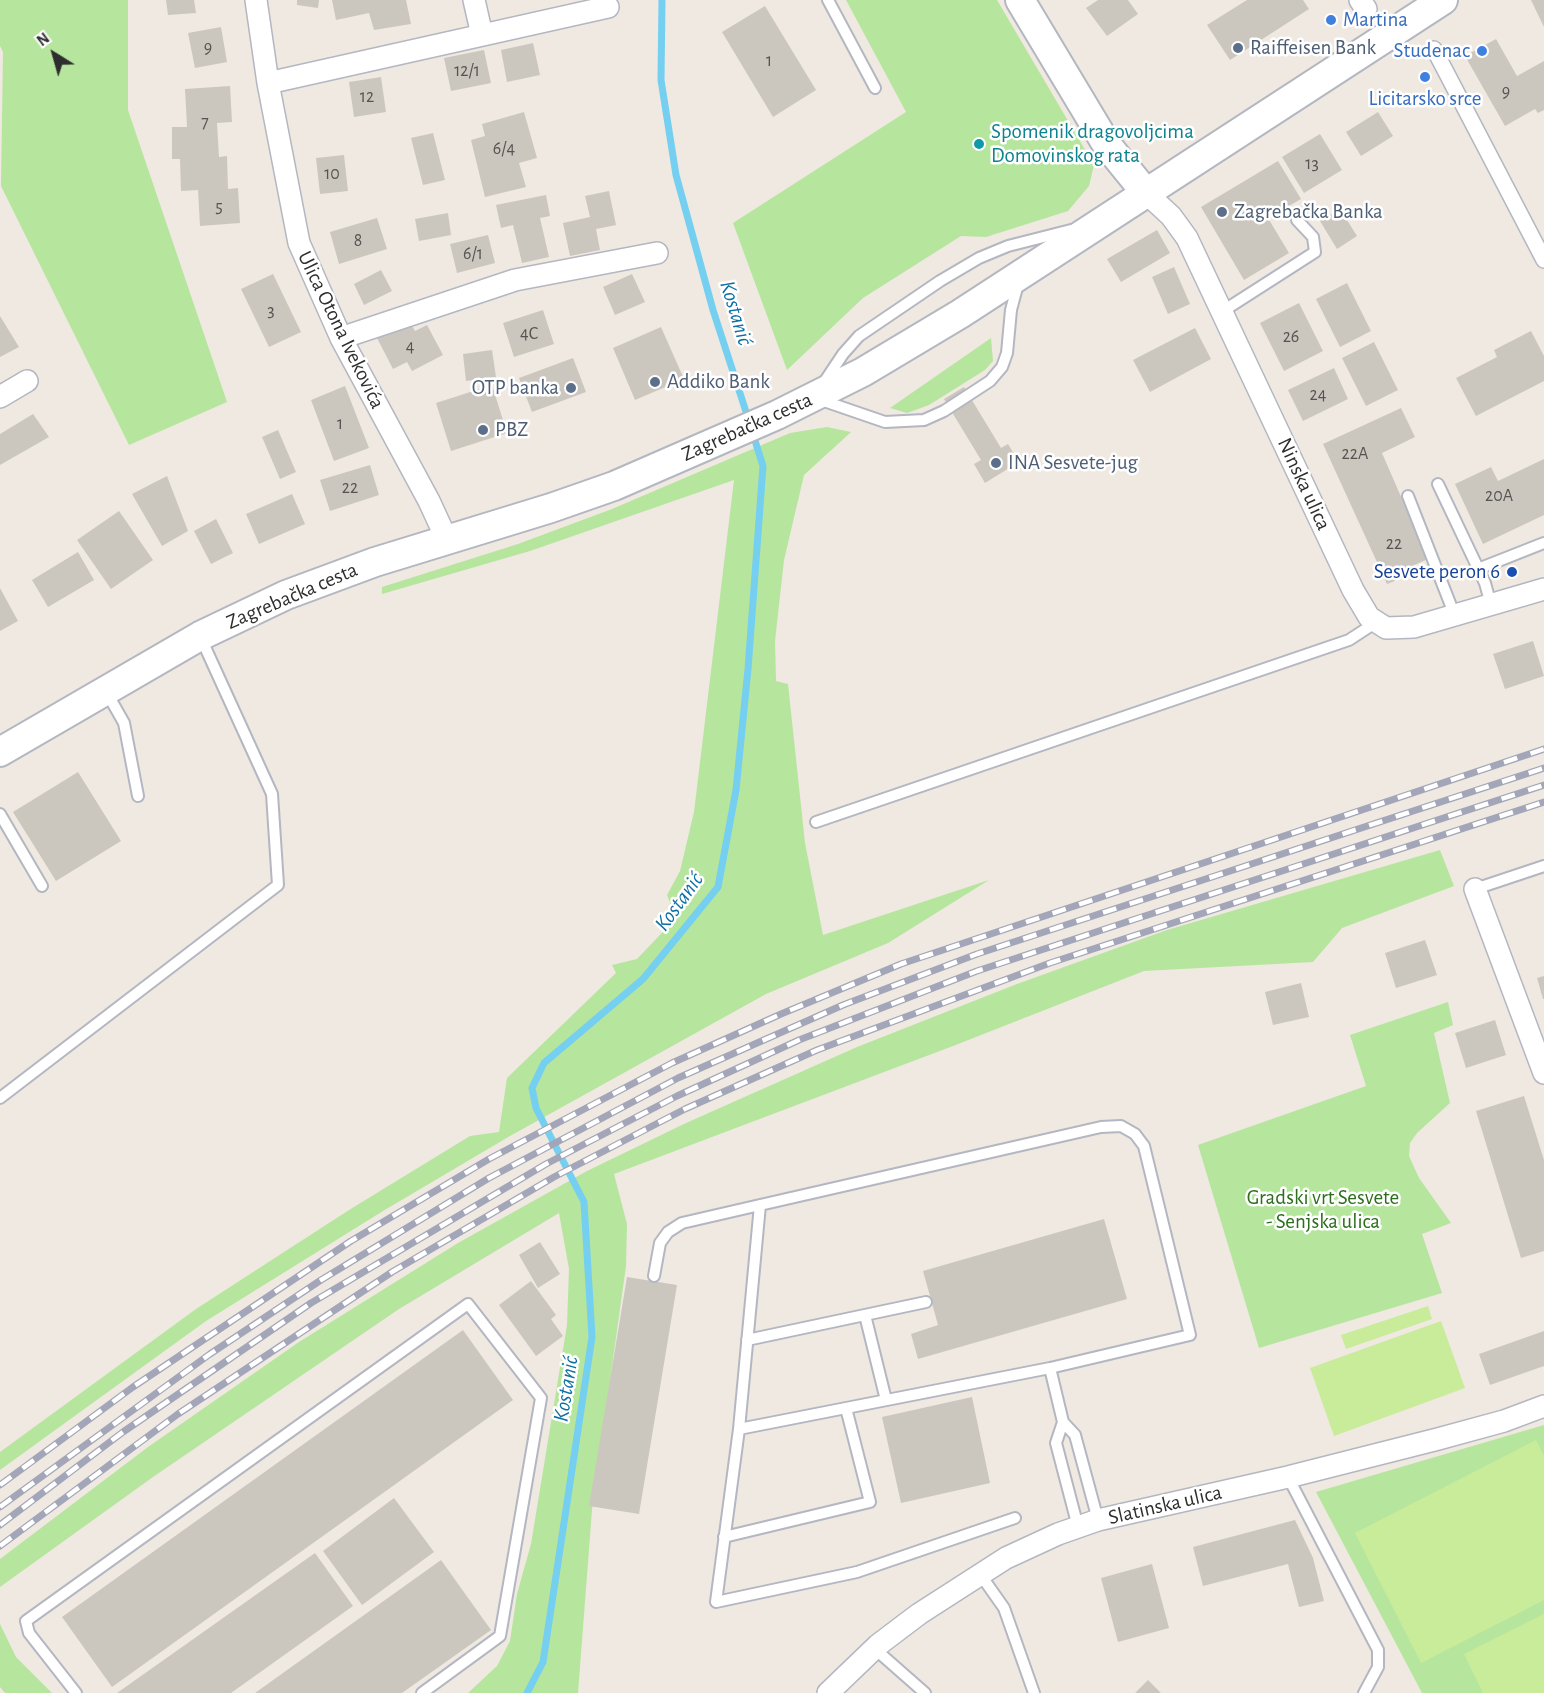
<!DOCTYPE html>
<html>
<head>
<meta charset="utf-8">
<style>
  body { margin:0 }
  #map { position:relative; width:1544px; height:1693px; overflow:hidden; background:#efe9e1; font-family:"Alegreya Sans",sans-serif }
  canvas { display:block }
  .north { position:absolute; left:24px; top:24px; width:60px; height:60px; -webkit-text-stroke:4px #fff; paint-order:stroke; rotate:323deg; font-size:16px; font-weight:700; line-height:24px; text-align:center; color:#2e2e2e }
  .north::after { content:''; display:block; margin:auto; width:21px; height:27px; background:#2e2e2e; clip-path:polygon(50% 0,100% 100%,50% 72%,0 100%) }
</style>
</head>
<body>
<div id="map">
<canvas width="1544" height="1693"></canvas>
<div class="north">N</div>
</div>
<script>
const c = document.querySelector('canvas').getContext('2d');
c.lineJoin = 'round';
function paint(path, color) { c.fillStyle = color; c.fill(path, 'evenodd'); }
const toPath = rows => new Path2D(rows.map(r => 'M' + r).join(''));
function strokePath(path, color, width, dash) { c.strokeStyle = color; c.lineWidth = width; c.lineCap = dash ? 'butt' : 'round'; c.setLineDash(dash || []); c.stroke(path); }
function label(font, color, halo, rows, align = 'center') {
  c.font = font + ' "Alegreya Sans",sans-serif'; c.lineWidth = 5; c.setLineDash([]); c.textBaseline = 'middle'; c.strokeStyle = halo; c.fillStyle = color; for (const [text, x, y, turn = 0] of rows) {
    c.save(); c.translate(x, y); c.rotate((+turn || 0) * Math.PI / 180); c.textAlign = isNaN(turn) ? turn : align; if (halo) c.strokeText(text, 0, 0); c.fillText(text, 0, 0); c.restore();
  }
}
paint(toPath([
  [0,0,128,0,128,110,227,402,129,445,1,186,3,52,0,46],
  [846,0,997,0,1094,165,1089,186,1068,211,986,237,961,236,863,298,787,370,733,223,906,112],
  [991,338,993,361,985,370,929,405,907,413,890,408],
  [827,427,851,432,804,475,784,560,775,641,776,681,788,684,805,843,823,935,989,880,888,943,766,994,510,1136,383,1211,206,1321,0,1470,0,1452,196,1309,349,1210,470,1136,499,1132,507,1078,616,973,612,965,637,959,676,918,667,895,680,871,694,812,734,480,530,551,382,594,382,587,518,544,612,509,790,433],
  [1440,850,1454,886,1342,928,1313,962,1144,971,953,1046,614,1174,627,1224,626,1266,592,1510,578,1693,468,1693,497,1666,510,1641,517,1594,531,1544,567,1325,569,1269,559,1213,399,1309,153,1477,0,1587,0,1559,148,1447,299,1342,458,1243,587,1171,686,1123,857,1047,1017,984,1167,930],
  [1448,1002,1453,1025,1434,1033,1450,1103,1417,1133,1410,1143,1409,1156,1419,1178,1451,1223,1422,1234,1442,1293,1259,1348,1198,1145,1366,1086,1350,1035],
  [1544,1425,1544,1693,1422,1693,1316,1492],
  [0,1624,16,1657,52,1693,5,1693,0,1687]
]), '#b6e59e');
paint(toPath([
  [1428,1306,1432,1319,1346,1349,1341,1335],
  [1441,1321,1465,1388,1334,1436,1310,1368],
  [1536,1440,1544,1456,1544,1600,1421,1663,1355,1533],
  [1544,1614,1544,1693,1483,1693,1464,1654]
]), '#c9ec9a');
strokePath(toPath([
  [662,0,661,80,676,175,713,310,749,421],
  [527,1693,543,1662,592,1337,584,1202,536,1108,532,1088,544,1063,643,979,718,887,736,790,748,669,763,466,752,431]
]), '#75cff0', 7);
paint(toPath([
  [166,0,194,0,196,13,168,15],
  [297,0,319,0,318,8,297,5],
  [332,0,406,0,411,24,374,30,369,13,336,20],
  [1098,0,1128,0,1138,14,1107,36,1086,8],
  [1247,0,1303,0,1309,9,1230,60,1207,25],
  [1531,0,1544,0,1544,27],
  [765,6,816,90,773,117,722,32],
  [221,27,227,62,195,68,188,33],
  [1496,39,1517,76,1544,61,1544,110,1538,113,1535,109,1505,126,1465,56],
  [533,43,540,75,507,82,501,50],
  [484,50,491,83,451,91,444,58],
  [381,77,386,112,354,117,349,82],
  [230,86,232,122,217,123,219,157,227,156,228,189,238,188,240,223,200,226,198,190,181,191,180,159,172,159,172,127,187,127,185,89],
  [524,112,537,158,519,163,526,187,485,197,471,140,485,136,482,124],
  [1378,112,1393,136,1361,156,1346,132],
  [433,133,445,180,423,185,411,138],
  [1320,134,1342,170,1304,193,1282,157],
  [344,155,348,191,320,194,316,158],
  [1278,161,1301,199,1268,218,1289,253,1244,280,1201,207],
  [609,191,616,225,596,229,600,250,570,256,563,223,590,217,585,196],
  [546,195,550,216,540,218,549,257,522,263,513,225,501,228,496,205],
  [1340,209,1357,236,1337,249,1320,221],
  [448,213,451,235,419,241,415,219],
  [377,218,387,249,339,264,330,232],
  [1157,230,1170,253,1121,282,1107,259],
  [488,235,495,263,457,273,450,244],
  [1174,267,1190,304,1168,314,1152,277],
  [381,270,392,291,364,305,354,284],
  [273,274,301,332,269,347,241,289],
  [632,274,645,302,615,315,603,287],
  [1347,283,1371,331,1340,347,1316,299],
  [1299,303,1323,351,1284,371,1260,323],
  [543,310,554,344,514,357,503,323],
  [0,316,19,347,0,357],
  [409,320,415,331,427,325,443,355,412,371,407,362,393,369,377,338],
  [661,327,684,379,635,400,613,348],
  [1195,328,1211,359,1150,392,1133,360],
  [1531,331,1544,356,1544,381,1476,416,1456,378,1497,357,1494,350],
  [1374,342,1398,390,1366,406,1342,358],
  [492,350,496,377,466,381,463,354],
  [573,358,586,392,532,412,519,378],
  [1334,368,1348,399,1303,421,1288,390],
  [492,385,507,433,451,451,436,403],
  [345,386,369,448,334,461,311,400],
  [964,387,1001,448,1008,444,1019,462,985,483,974,464,981,460,944,399],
  [1401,408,1415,437,1382,453,1428,559,1403,570,1407,576,1387,584,1323,444],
  [33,414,49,437,0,465,0,434],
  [278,430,296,472,280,479,262,437],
  [1544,459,1544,515,1483,544,1455,484,1491,467,1498,481],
  [370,465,379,495,330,511,320,480],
  [167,476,188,531,162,546,132,494],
  [292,494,305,524,259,544,246,514],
  [119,511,153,560,111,589,77,540],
  [216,519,233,553,211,564,194,531],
  [78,552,94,580,48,607,32,580],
  [0,588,18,621,0,631],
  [1533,641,1544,676,1505,689,1493,654],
  [78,772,121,841,56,881,13,812],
  [1425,940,1437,975,1396,988,1385,953],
  [1544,976,1544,999,1543,999,1537,978],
  [1301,983,1309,1017,1273,1025,1265,992],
  [1495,1020,1506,1055,1466,1068,1455,1033],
  [1524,1096,1544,1160,1544,1251,1521,1258,1476,1111],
  [1104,1219,1127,1299,918,1359,911,1334,938,1325,923,1271],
  [540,1242,560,1274,538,1288,519,1255],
  [627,1277,677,1285,639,1514,589,1506],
  [531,1281,556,1315,551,1319,563,1336,536,1356,499,1305],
  [463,1330,513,1400,112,1687,62,1617],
  [1544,1331,1544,1366,1490,1385,1479,1354],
  [972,1397,990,1483,901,1503,882,1417],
  [394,1498,434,1552,362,1605,323,1551],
  [1295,1520,1313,1558,1324,1601,1299,1607,1288,1564,1203,1586,1193,1547],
  [315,1553,353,1606,231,1693,117,1693],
  [441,1560,491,1630,402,1693,255,1693],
  [1152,1564,1169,1628,1118,1642,1101,1578],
  [1148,1680,1161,1693,1135,1693]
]), '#cbc7bf');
const service = toPath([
  [828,0,875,88],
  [1223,311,1315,252,1313,237,1297,220],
  [823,384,843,354,859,336,940,281,979,258,1008,246,1071,230],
  [818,399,885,422,924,420,944,411,990,381,1002,367,1007,353,1011,310,1018,284],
  [1438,484,1485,583,1491,605],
  [1408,496,1455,616],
  [1478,569,1544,543],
  [107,693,124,723,138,796],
  [0,814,42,886],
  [816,822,1349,640,1375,623],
  [1475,889,1544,866],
  [0,1098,278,885,272,794,200,636],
  [654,1276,660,1243,668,1232,682,1223,760,1205,1101,1127,1121,1126,1135,1134,1144,1146,1190,1335,1050,1368,739,1429,760,1205],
  [865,1315,886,1400],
  [747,1340,926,1302],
  [1050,1368,1063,1422,1075,1435,1098,1520],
  [1063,1422,1056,1443,1078,1527],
  [739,1429,716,1602,857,1572,1015,1518],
  [1288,1477,1378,1650,1378,1667,1364,1693],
  [724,1537,870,1502,846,1408],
  [980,1574,1004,1608,1034,1693],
  [875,1649,925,1693],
  [76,1693,29,1633,26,1621,468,1304,541,1398,500,1636,422,1693]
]);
const pedestrian = toPath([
  [1434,49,1544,260]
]);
const minor = toPath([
  [256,0,268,83,299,243,341,338,429,501,447,540],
  [474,0,482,35],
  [1360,0,1366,9],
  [268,83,608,7],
  [1146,193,1171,216,1187,238,1353,590,1369,617,1386,628,1414,627,1544,589],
  [341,338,515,280,657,253],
  [0,397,27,381],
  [1475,889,1544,1073],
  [828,1693,878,1645,919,1614,1006,1558,1058,1534,1098,1520,1288,1477,1438,1439,1504,1421,1544,1406]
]);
const secondary = toPath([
  [1020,0,1107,145,1146,193],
  [0,752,200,636,286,595,375,562,551,508,614,486,777,415,863,372,960,314,1443,0]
]);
strokePath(service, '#b4b7c1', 14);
strokePath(pedestrian, '#b4b7c1', 18);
strokePath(minor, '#b4b7c1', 24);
strokePath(secondary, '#b4b7c1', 32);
strokePath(service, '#fff', 10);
strokePath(pedestrian, '#fff', 15);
strokePath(minor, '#fff', 21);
strokePath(secondary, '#fff', 28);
const rail = toPath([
  [0,1485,133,1387,351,1241,489,1159,672,1063,781,1014,901,964,1544,749],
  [0,1507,210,1354,321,1280,489,1178,678,1078,843,1005,977,954,1544,768],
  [0,1525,123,1432,311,1303,546,1164,677,1096,799,1040,977,971,1544,785],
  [0,1546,178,1414,392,1272,554,1177,685,1109,817,1050,1050,963,1544,802]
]);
strokePath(rail, '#a3a6b8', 7);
strokePath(rail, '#fff', 4.5, [14]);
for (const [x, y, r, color] of [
  [1331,20,6,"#3f7fe0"],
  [1238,48,6,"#5c6f8a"],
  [1482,51,6,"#3f7fe0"],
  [1425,77,6,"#3f7fe0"],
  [979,144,6,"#0f9aa8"],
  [1222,212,6,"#5c6f8a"],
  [655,382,6,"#5c6f8a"],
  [571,388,6,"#5c6f8a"],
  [483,430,6,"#5c6f8a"],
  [996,463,6,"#5c6f8a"],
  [1512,572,6,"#1a4fb4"]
]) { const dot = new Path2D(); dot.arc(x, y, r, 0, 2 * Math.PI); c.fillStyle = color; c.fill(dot); strokePath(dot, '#fff', 2); }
label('18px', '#555452', null, [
  ["9",208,48],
  ["1",769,61],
  ["12/1",467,71],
  ["9",1506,92],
  ["12",367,97],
  ["7",205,123],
  ["6/4",504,149],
  ["13",1312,164],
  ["10",332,174],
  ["5",219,207],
  ["8",358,241],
  ["6/1",473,254],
  ["3",271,311],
  ["4C",529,334],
  ["26",1291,337],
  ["4",410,347],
  ["24",1318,395],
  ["1",340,424],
  ["22A",1355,454],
  ["22",350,488],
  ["20A",1499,496],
  ["22",1394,544]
]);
label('21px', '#366cbe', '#fff', [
  ["Martina",1343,20],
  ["Studenac",1470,51,"right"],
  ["Licitarsko srce",1425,99,"center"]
], 'left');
label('21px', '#4e5e75', '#fff', [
  ["Raiffeisen Bank",1250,48],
  ["Zagrebačka Banka",1234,212],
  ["Addiko Bank",667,382],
  ["OTP banka",559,388,"right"],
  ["PBZ",495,430],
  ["INA Sesvete-jug",1008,463]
], 'left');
label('21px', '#0d838f', '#fff', [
  ["Spomenik dragovoljcima",991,132],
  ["Domovinskog rata",991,156]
], 'left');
label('21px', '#2e2e2e', '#fff', [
  ["Ulica Otona Ivekovića",341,330,64],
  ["Zagrebačka cesta",747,427,-24],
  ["Ninska ulica",1304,484,65],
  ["Zagrebačka cesta",292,596,-23],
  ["Slatinska ulica",1165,1505,-13]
]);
label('21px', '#164399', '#fff', [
  ["Sesvete peron 6",1500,572]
], 'right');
label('21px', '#2c6e1b', '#fff', [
  ["Gradski vrt Sesvete",1323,1198],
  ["- Senjska ulica",1323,1222]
]);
label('italic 22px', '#0d6fa3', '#fff', [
  ["Kostanić",736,313,73],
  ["Kostanić",679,902,-54],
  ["Kostanić",566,1389,-81]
]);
</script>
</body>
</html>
